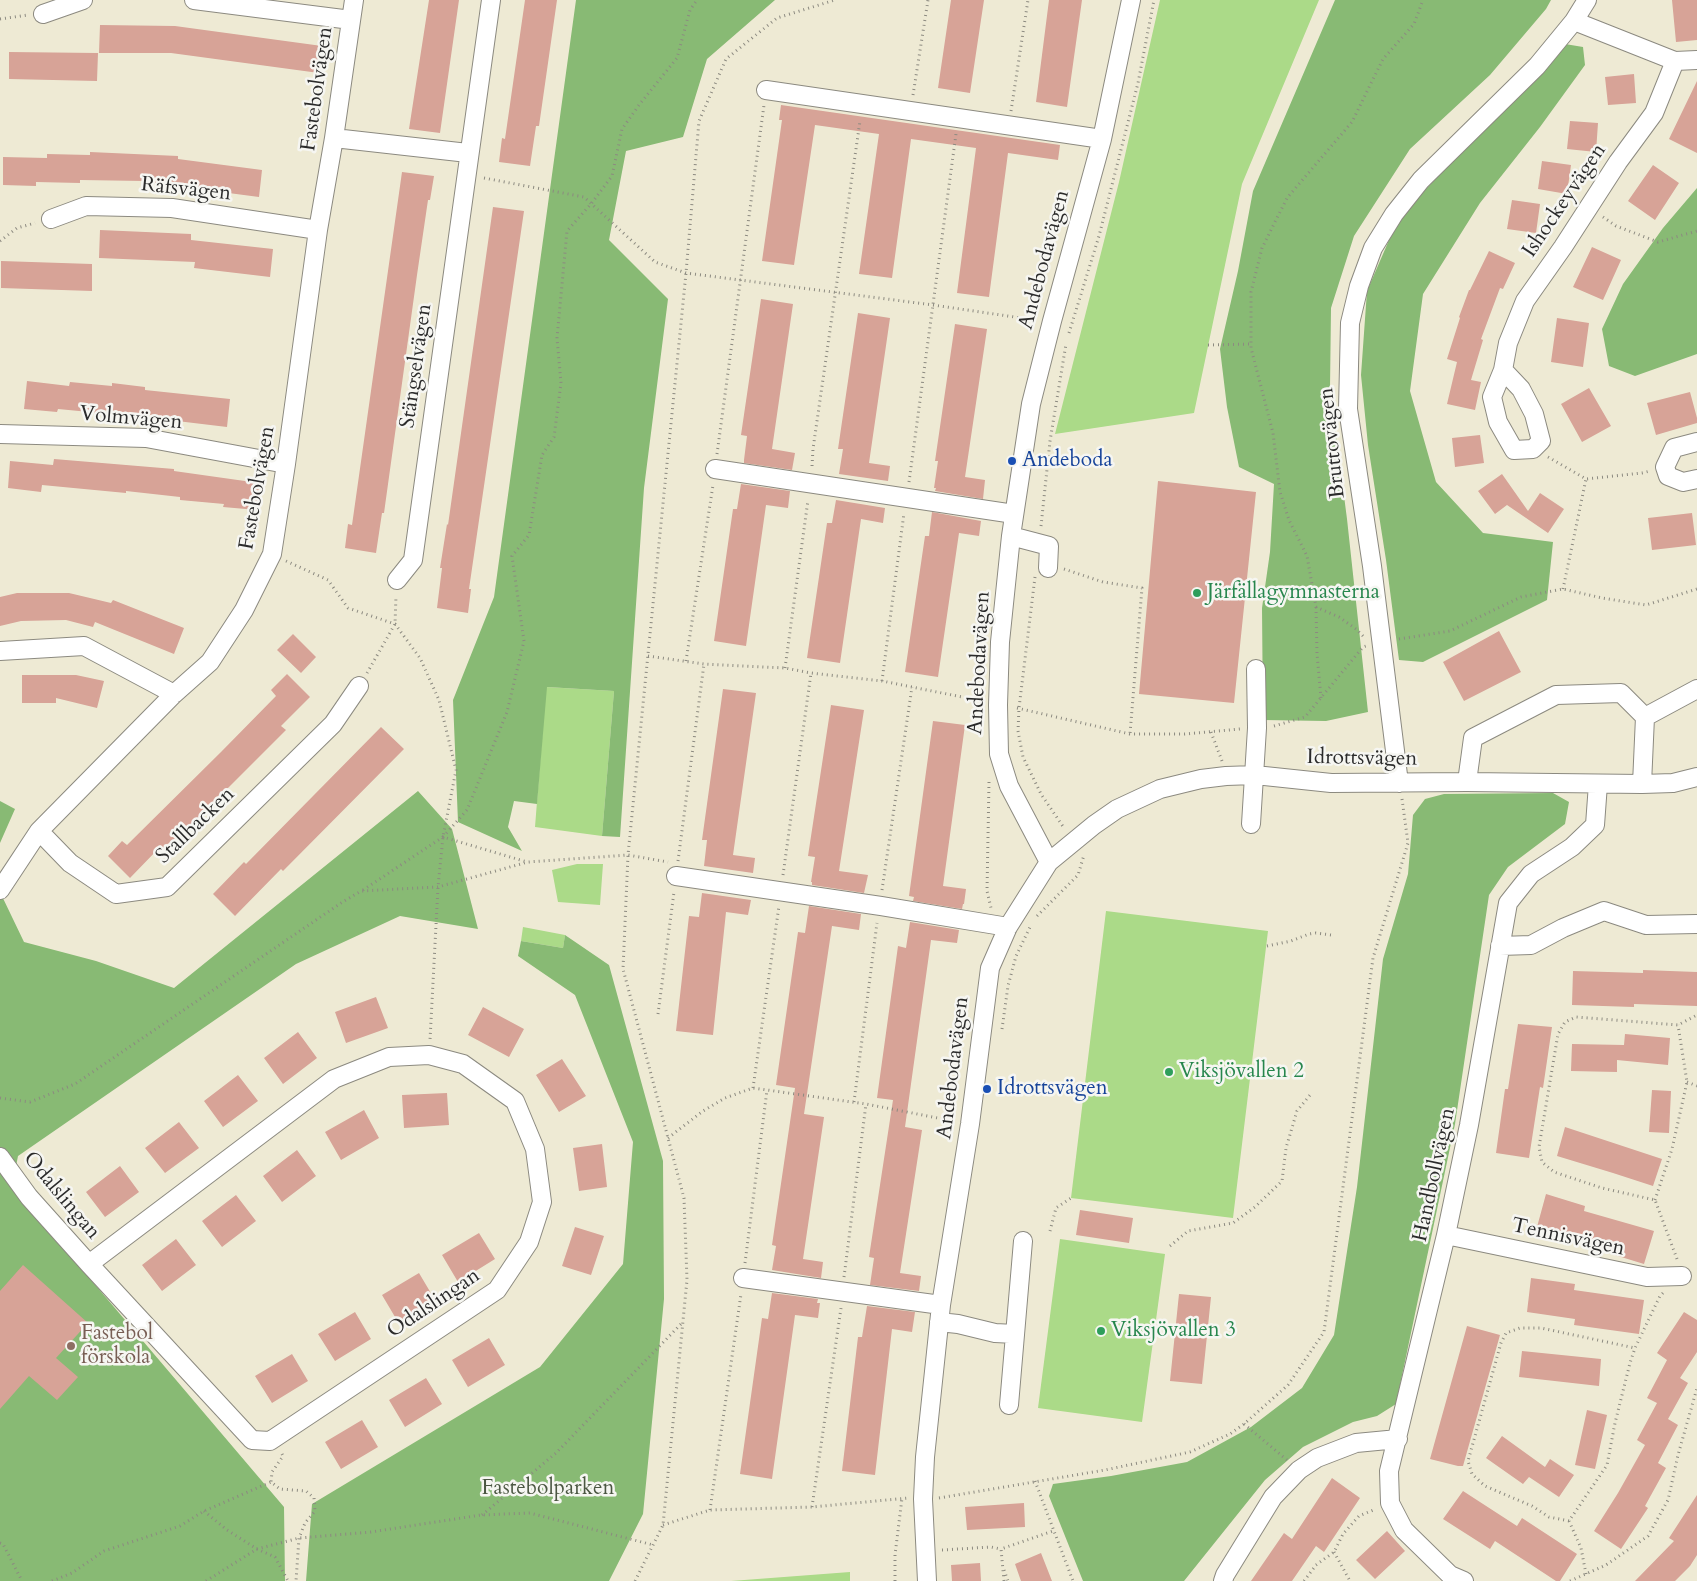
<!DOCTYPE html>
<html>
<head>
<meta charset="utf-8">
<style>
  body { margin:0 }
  canvas { display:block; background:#eeead4 }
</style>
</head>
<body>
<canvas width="1697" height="1581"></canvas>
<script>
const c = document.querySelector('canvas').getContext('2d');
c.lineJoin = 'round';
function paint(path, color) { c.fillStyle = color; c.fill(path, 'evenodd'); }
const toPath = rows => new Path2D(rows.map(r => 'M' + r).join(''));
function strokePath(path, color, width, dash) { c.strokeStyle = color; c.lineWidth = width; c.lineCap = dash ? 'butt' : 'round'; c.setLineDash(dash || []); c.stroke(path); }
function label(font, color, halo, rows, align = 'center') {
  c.font = font + ' Cardo,serif'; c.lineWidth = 5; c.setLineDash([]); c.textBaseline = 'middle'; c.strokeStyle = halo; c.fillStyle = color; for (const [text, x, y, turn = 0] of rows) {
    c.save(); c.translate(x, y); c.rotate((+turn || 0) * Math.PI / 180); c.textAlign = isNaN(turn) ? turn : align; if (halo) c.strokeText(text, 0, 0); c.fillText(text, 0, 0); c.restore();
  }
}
paint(toPath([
  [1160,0,1319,0,1242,184,1194,413,1055,434,1119,182],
  [546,687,614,691,602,836,535,827],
  [577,864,603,864,600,905,558,902,552,870],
  [1106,911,1268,931,1233,1218,1071,1198],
  [523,927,565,935,563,948,521,941],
  [1060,1239,1165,1254,1142,1422,1038,1408],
  [850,1572,850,1581,731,1581]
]), '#abda88');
paint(toPath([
  [576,0,775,0,707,59,683,137,626,151,609,240,668,299,644,488,620,837,602,836,614,691,547,687,537,804,514,801,508,827,522,851,458,822,453,700,494,597],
  [1335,0,1551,0,1546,9,1490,75,1410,149,1354,236,1331,308,1330,388,1347,519,1368,712,1326,721,1263,720,1262,608,1270,552,1274,484,1239,467,1227,407,1220,349,1238,271,1253,191],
  [1565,44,1583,47,1585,65,1540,127,1480,203,1423,294,1410,391,1436,482,1483,533,1553,542,1547,600,1423,662,1399,660,1386,560,1368,445,1361,375,1367,291,1399,217],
  [1697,188,1697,354,1635,376,1609,366,1602,329,1623,284,1663,228],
  [418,791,452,829,478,929,400,916,296,964,18,1156,12,1187,284,1507,285,1581,0,1581,0,892,24,942,96,961,174,988],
  [1553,793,1569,802,1565,824,1508,867,1489,895,1455,1124,1396,1404,1377,1416,1353,1422,1303,1447,1265,1480,1184,1581,1083,1581,1049,1496,1053,1484,1111,1476,1187,1462,1251,1427,1302,1388,1334,1335,1357,1187,1383,959,1408,874,1413,815,1425,799,1444,794],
  [0,801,15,809,0,843],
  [565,935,609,965,663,1161,664,1299,643,1514,609,1581,306,1581,312,1504,540,1367,623,1264,633,1142,575,995,518,956,521,941,563,948]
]), '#88ba74');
paint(toPath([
  [429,0,459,0,440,133,409,129],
  [525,0,557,0,539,126,536,126,530,166,499,162,502,138,505,139],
  [951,0,984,0,970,93,938,88],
  [1049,0,1082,0,1067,107,1036,102],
  [1672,0,1697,0,1697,40,1676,42],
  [100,25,175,26,322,46,319,73,171,53,99,53],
  [9,52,98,53,97,81,9,79],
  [1634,74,1636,103,1608,105,1605,77],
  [1697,81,1697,153,1669,139],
  [781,105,1060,145,1058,160,1008,153,989,297,957,293,976,148,911,139,892,278,859,274,879,134,815,125,794,265,762,261,782,120,779,120],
  [1570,121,1598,123,1596,152,1567,149],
  [90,152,178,156,178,159,262,170,259,197,183,187,183,184,143,183,144,181,80,180,80,183,36,182,36,186,3,185,3,157,47,158,47,154,90,155],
  [1542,161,1571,165,1567,194,1538,189],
  [1653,165,1679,183,1655,220,1628,201],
  [402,172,434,176,430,200,428,200,417,275,384,513,382,513,376,553,345,548,348,524,352,525],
  [1512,200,1540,204,1536,233,1507,229],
  [493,207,524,211,469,589,471,589,468,613,437,608,442,568,440,568,447,524,448,525],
  [100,230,191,234,191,240,273,249,270,277,194,268,195,262,99,258],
  [1592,247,1621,260,1603,300,1573,287],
  [1489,251,1515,263,1503,289,1500,288,1481,339,1483,340,1471,380,1481,382,1475,410,1447,404,1457,362,1447,359,1460,318,1459,317,1469,290,1470,290],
  [1,261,92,264,92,291,1,288],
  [761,299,793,304,772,449,795,453,792,470,744,463,744,460,747,436,741,435],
  [858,313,890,318,869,463,890,466,888,481,839,474,843,449,838,449],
  [1557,318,1589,323,1583,367,1551,362],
  [955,324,987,329,965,477,985,480,983,499,935,491,936,488,934,488,938,461,935,461],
  [27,381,69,386,70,382,112,386,112,383,145,387,145,390,230,399,227,427,152,418,152,415,101,410,100,413,58,409,57,412,24,409],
  [1589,388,1611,426,1582,442,1561,404],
  [1690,392,1697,418,1697,423,1656,435,1647,403],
  [1480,435,1484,463,1455,467,1452,438],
  [54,459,174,469,174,471,259,483,257,510,223,507,224,504,180,500,180,497,126,491,126,493,42,485,41,492,8,488,10,461,53,465],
  [1502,474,1528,511,1540,493,1564,509,1548,533,1507,505,1495,514,1478,491],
  [1158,481,1256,492,1234,703,1139,694],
  [741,484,790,491,788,508,766,505,746,646,714,641,733,509,737,509],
  [836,500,885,508,883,523,861,519,840,663,807,658,827,523,832,523],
  [932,512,981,521,979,536,959,533,938,677,905,672,925,536,929,536],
  [1692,513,1696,545,1652,550,1648,518],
  [17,593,69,593,111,603,113,600,184,628,174,654,95,622,93,627,66,620,21,621,0,626,0,597],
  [1499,631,1521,672,1464,701,1443,662],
  [293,634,316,657,301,673,277,650],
  [287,674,310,697,281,726,286,730,165,851,160,847,130,878,108,856,122,841,127,845,221,752,276,696,271,690],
  [22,675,76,675,104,681,97,708,56,698,56,703,22,703],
  [723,689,756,693,733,855,755,858,753,873,704,866,707,840,702,840],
  [831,705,864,710,839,871,868,875,864,893,812,885,812,882,811,882,815,857,808,856],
  [933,721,965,725,943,886,966,889,964,904,963,904,962,909,913,901,914,897,909,896],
  [381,727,404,749,283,871,281,869,235,916,213,894,244,862,246,864],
  [702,893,751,900,748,915,726,912,713,1035,676,1031,689,916,699,917],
  [809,906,861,914,859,930,832,926,804,1114,824,1117,803,1259,823,1262,821,1278,772,1270,776,1246,772,1245,795,1088,776,1085,798,932,805,933],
  [910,922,959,930,957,943,931,940,905,1127,922,1130,900,1273,921,1276,919,1291,870,1285,874,1258,869,1257,893,1100,877,1098,898,946,906,948],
  [1643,970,1697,972,1697,1006,1634,1004,1634,1007,1572,1005,1573,971,1643,973],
  [376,997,388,1028,346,1043,335,1012],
  [483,1007,524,1029,509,1057,468,1035],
  [1518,1024,1552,1027,1543,1088,1540,1087,1529,1158,1496,1153,1505,1089,1508,1089],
  [298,1032,317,1058,283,1084,264,1058],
  [1625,1034,1670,1038,1668,1065,1617,1060,1617,1072,1571,1071,1572,1044,1624,1045],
  [562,1059,586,1096,559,1112,536,1075],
  [238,1075,258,1101,223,1127,204,1101],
  [1652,1090,1671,1091,1669,1133,1649,1132],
  [447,1093,449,1125,404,1128,402,1095],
  [364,1110,379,1138,341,1160,325,1132],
  [179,1122,199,1148,165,1173,145,1148],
  [1565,1127,1662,1159,1653,1186,1613,1173,1557,1156],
  [602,1144,607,1187,579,1191,573,1148],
  [297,1150,316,1176,282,1202,263,1176],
  [120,1166,139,1192,105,1217,86,1192],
  [1546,1194,1585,1206,1584,1211,1654,1231,1644,1264,1582,1245,1583,1241,1537,1227],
  [236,1195,256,1221,222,1247,202,1221],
  [1080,1210,1133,1218,1129,1243,1076,1235],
  [575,1227,604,1236,591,1275,562,1266],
  [479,1233,495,1259,458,1282,442,1255],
  [176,1239,196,1265,162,1291,142,1265],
  [23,1265,88,1323,56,1358,78,1377,57,1400,29,1376,0,1409,0,1291],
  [419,1273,435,1300,398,1322,382,1295],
  [1531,1278,1575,1284,1574,1290,1644,1300,1639,1334,1574,1325,1575,1319,1527,1312],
  [772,1293,818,1299,817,1303,820,1303,818,1318,795,1315,772,1479,740,1474,762,1318,768,1319],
  [1179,1294,1211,1297,1202,1384,1170,1381],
  [867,1306,915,1312,912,1332,892,1329,875,1475,842,1471,858,1337,862,1337],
  [355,1312,371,1339,335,1361,318,1334],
  [1684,1312,1697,1320,1697,1352,1680,1378,1688,1383,1668,1419,1678,1425,1658,1463,1666,1468,1645,1506,1648,1508,1621,1549,1594,1531,1618,1493,1645,1445,1637,1440,1657,1403,1647,1398,1667,1360,1657,1353],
  [1467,1326,1500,1335,1463,1466,1458,1466,1430,1459],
  [489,1338,505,1365,468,1387,452,1360],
  [1522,1351,1601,1359,1599,1386,1519,1377],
  [292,1354,308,1381,272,1403,255,1376],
  [426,1378,442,1404,405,1427,389,1400],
  [1587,1410,1607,1415,1595,1469,1575,1465],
  [362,1420,378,1447,341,1469,325,1442],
  [1502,1436,1545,1467,1550,1459,1574,1475,1559,1497,1529,1477,1523,1484,1486,1458],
  [1332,1478,1360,1498,1324,1552,1316,1546,1292,1581,1251,1581,1284,1533,1292,1539],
  [1463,1491,1517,1526,1522,1518,1577,1554,1560,1581,1556,1581,1495,1541,1490,1549,1443,1519],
  [1697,1495,1697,1555,1690,1566,1675,1581,1635,1581,1674,1541,1669,1538],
  [1024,1503,1025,1527,967,1530,965,1507],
  [1387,1531,1405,1551,1375,1579,1356,1560],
  [1041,1553,1052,1581,1021,1581,1015,1564],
  [980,1563,981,1581,952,1581,951,1565]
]), '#d7a397');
const minor = toPath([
  [194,0,351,20],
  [43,14,83,0],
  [1574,21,1675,61,1697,60],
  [766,90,1102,139],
  [334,138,468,153],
  [51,219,86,206,172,208,318,230],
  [1503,370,1521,389,1534,414,1541,441,1533,449,1514,450,1498,422,1492,397,1503,370,1508,343,1525,301,1563,247,1618,162,1654,113,1675,61],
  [0,434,146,438,286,464],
  [1697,442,1674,448,1665,467,1668,476,1683,482,1697,479],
  [715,469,1014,514],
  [1011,536,1049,546,1048,568],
  [397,580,413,560,491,0],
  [0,651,84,646,174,694],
  [1645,717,1697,689],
  [1467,782,1473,738,1556,695,1621,693,1645,717,1642,784],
  [1399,783,1372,566,1348,409,1350,323,1359,286,1373,248,1394,214,1421,180,1537,66,1574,21,1587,0],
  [1251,824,1257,728,1256,669],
  [39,831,70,863,116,894,167,887,333,724,359,686],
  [1049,862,1009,786,999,754,998,705,1000,642,1011,536,1031,404,1052,321,1102,139,1131,0],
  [676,876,881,906,1008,927],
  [0,890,39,831,174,694,210,662,244,610,272,554,286,464,318,230,334,138,354,0],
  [1500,946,1531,945,1563,928,1604,911,1646,925,1697,924],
  [0,1157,29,1197,89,1264,252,1440,270,1441,497,1290,529,1242,542,1202,535,1149,515,1101,463,1064,429,1055,389,1057,334,1079,89,1264],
  [1446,1235,1647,1277,1682,1276],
  [743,1278,941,1305],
  [939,1322,958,1324,995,1333,1015,1334],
  [1009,1405,1023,1241],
  [927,1581,923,1499,925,1457,941,1305,970,1124,990,968,1008,927,1049,862,1094,825,1117,809,1160,789,1201,779,1226,776,1255,775,1331,783,1467,782,1642,784,1673,783,1697,777],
  [1223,1581,1225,1575,1273,1497,1299,1470,1317,1458,1356,1443,1398,1439],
  [1464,1581,1450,1575,1404,1530,1390,1503,1389,1471,1446,1235,1469,1125,1508,903,1531,874,1572,847,1595,825,1598,784]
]);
strokePath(minor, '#8c8a80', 20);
strokePath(toPath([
  [0,19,28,15],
  [913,95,928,0],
  [1011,111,1028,0],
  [484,178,584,197,655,262,686,273,933,305,1035,320],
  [1603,217,1616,226,1658,242,1697,231],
  [0,241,17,228,35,223],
  [1069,333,1099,236,1138,83,1154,0],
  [1208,345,1251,344],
  [717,454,764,105],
  [1548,457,1586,479,1642,473,1650,471],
  [812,466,813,449,860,121],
  [909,482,956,134],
  [1041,526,1050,441,1066,344],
  [286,561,328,580,348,608,395,624,420,658,439,700,456,770,443,837,438,887,430,1040],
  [1064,569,1103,582,1142,588,1130,734],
  [1035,577,1019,708,1018,731,1023,757,1041,794,1064,828],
  [1563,589,1586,479],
  [1316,607,1317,654,1321,698],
  [1363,636,1356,629,1339,617,1316,607,1307,556,1289,520,1280,492,1273,433,1251,348,1251,292,1262,248,1287,198,1352,122,1383,59,1414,24,1423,0],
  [1399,639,1450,631,1521,597,1563,589,1602,598,1646,605,1697,589],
  [648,656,704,664,785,668,811,673,882,681,982,701],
  [686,661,713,485],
  [785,668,808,500],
  [367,673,395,624,396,596],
  [882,681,904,513],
  [1017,708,1130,734,1185,734,1240,729],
  [1274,726,1305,717,1363,647,1366,646],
  [1211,732,1222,761],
  [989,782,987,891,991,908],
  [443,837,467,810,507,712,524,641,512,556,529,535,542,455,554,437,561,383,557,338,567,231,591,204,612,176,622,129,639,105,677,58,690,10,697,0],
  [678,861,704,664],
  [783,875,811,673],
  [363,890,443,837,527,862],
  [882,890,912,687],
  [1037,916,1078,875,1084,855],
  [1267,946,1291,941,1309,934,1316,933,1331,935],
  [658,1014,674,892],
  [1002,1029,1008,986,1016,956,1030,927],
  [1687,1082,1697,1086],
  [753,1088,779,906],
  [0,1098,30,1102,75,1084,341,903,361,891,438,887,528,862,628,855,668,862],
  [854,1102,877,923],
  [668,1138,703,1111,725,1098,753,1088,866,1104,953,1121],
  [1655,1200,1672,1149,1687,1082,1678,1025],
  [1050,1231,1056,1208,1071,1198],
  [1170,1246,1188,1231,1233,1223,1255,1207,1282,1181,1286,1148,1297,1111,1310,1095],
  [1677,1259,1655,1200,1602,1188,1554,1172,1542,1162,1539,1147,1558,1034,1565,1022,1576,1017,1678,1025,1697,1015],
  [745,1263,767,1090],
  [844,1277,866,1104],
  [1244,1424,1287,1460],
  [282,1454,283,1456,272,1472,271,1482,280,1489,306,1491,314,1498,315,1511,305,1523,299,1538,296,1581],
  [1035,1481,1073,1581],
  [939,1498,1105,1470,1190,1452,1230,1434,1244,1424,1288,1385,1324,1332,1373,958,1408,843,1402,799],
  [812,1507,841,1308],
  [710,1510,741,1294],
  [204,1511,227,1530,257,1549,275,1557,288,1581],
  [482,1515,556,1453,681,1324],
  [1569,1521,1549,1517,1532,1506,1485,1486,1472,1474,1468,1461,1501,1343,1506,1333,1520,1328,1541,1328,1635,1348],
  [663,1525,710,1510,812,1507,908,1498],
  [0,1543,3,1544,22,1581],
  [942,1550,991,1547,1001,1549],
  [1334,1552,1350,1581],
  [1004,1570,1008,1581],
  [1586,1574,1581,1548,1569,1521,1607,1465,1615,1423,1630,1363,1635,1348,1660,1296,1663,1293],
  [52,1581,72,1573,104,1551,180,1526,204,1511,271,1482],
  [206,1581,257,1549,299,1538,371,1532,481,1515,530,1513,653,1545],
  [635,1581,663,1525,687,1280,684,1198,623,969,628,855,686,273,699,121,726,59,777,18,835,0],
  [895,1581,895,1555,902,1498],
  [1004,1581,1001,1549,1053,1531],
  [1304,1581,1316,1565,1334,1552,1343,1534,1359,1516,1376,1509],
  [1570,1581,1606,1565,1648,1536,1668,1500,1678,1455,1697,1388]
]), '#8c8a80', 3, [1, 4]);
strokePath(minor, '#fff', 18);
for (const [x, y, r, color] of [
  [1012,461,5,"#1a4fb4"],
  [1197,593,5,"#2e9e5b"],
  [1169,1072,5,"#2e9e5b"],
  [987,1089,5,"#1a4fb4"],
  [1101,1331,5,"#2e9e5b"],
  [71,1346,5,"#8d6e63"]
]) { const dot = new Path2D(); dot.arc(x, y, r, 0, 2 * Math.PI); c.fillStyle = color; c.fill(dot); strokePath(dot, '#f6f6f2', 2); }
label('21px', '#2b2b2b', '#f6f6f2', [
  ["Fastebolvägen",318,89,-82],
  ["Räfsvägen",186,190,6],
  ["Ishockeyvägen",1565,201,-56],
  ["Andebodavägen",1045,260,-75],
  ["Stängselvägen",417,366,-82],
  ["Volmvägen",131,419,5],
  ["Bruttovägen",1333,443,-96],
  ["Fastebolvägen",258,488,-80],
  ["Andebodavägen",980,663,-87],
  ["Idrottsvägen",1362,759,1],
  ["Stallbacken",196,826,-44],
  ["Andebodavägen",954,1068,-83],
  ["Handbollvägen",1435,1175,-78],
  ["Odalslingan",61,1196,50],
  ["Tennisvägen",1568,1238,12],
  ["Odalslingan",434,1304,-34]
]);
label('21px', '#164399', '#f6f6f2', [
  ["Andeboda",1022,461],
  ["Idrottsvägen",997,1089]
], 'left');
label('21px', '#27864d', '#f6f6f2', [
  ["Järfällagymnasterna",1207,593],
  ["Viksjövallen 2",1179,1072],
  ["Viksjövallen 3",1111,1331]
], 'left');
label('21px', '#785e54', '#f6f6f2', [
  ["Fastebol",81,1334],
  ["förskola",81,1358]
], 'left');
label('21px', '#4b5742', '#f6f6f2', [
  ["Fastebolparken",548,1489]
]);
</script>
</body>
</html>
